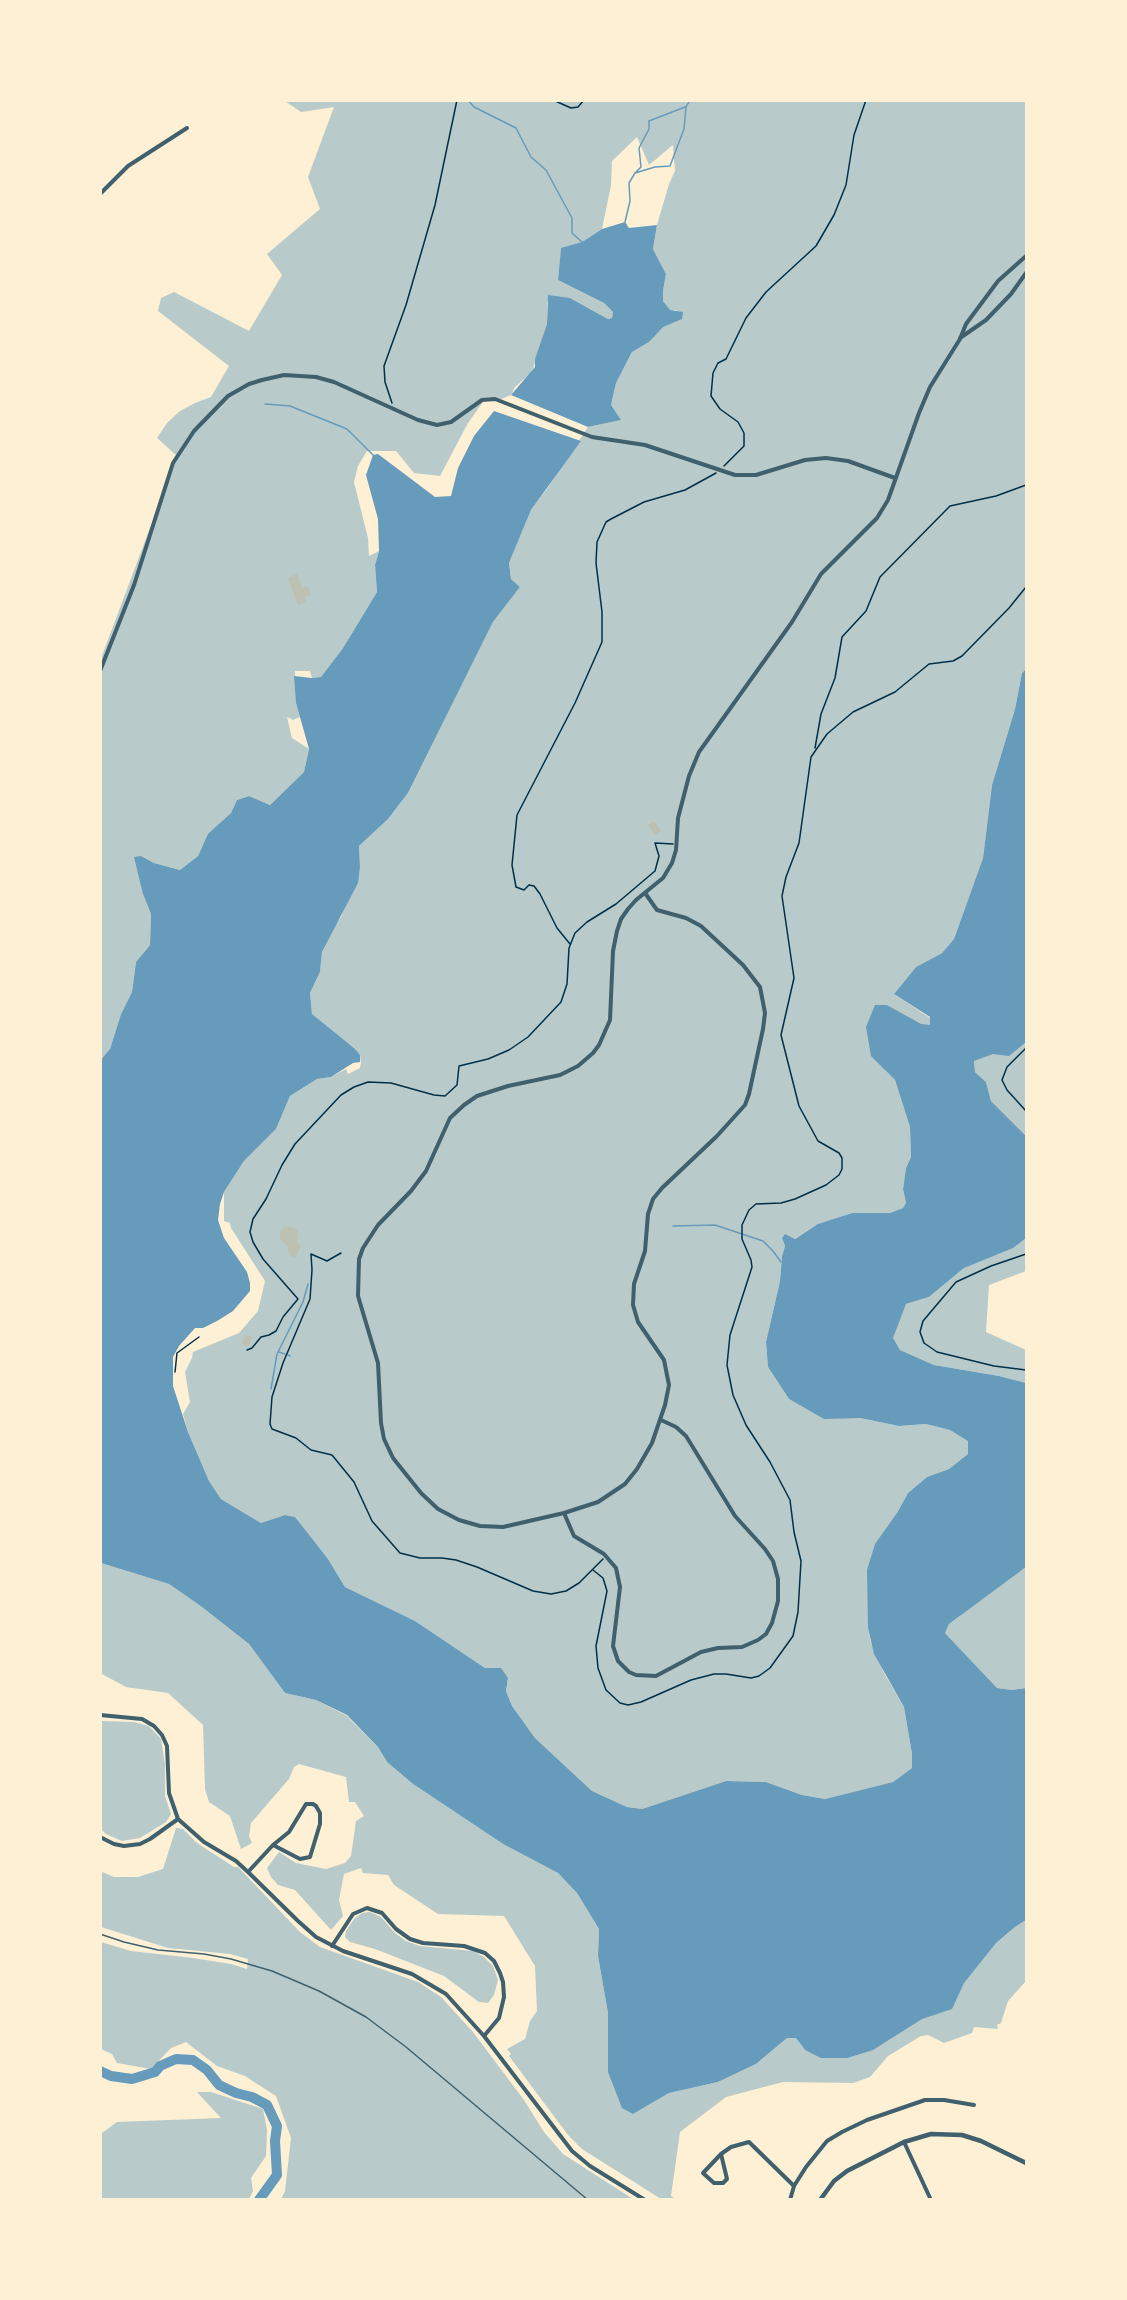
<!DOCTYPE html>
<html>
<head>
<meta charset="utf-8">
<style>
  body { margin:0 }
  #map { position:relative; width:1127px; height:2300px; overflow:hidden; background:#fdf0d5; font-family:"Nunito Sans",sans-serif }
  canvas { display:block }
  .frame { position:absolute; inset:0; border:102px solid #fdf0d5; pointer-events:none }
</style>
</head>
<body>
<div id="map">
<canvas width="1127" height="2300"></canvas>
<div class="frame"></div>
</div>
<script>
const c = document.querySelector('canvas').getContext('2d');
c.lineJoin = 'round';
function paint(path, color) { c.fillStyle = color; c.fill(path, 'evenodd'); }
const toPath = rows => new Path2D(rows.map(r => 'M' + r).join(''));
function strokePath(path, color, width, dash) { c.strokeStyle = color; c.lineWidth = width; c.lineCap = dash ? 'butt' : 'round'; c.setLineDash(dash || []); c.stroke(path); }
paint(toPath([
  [285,101,1026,101,1026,669,1022,673,1015,709,992,785,983,858,954,939,942,953,916,967,894,994,930,1018,930,1026,921,1025,887,1005,885,1070,895,1080,910,1127,911,1157,906,1168,903,1189,906,1203,903,1208,890,1213,852,1213,819,1224,794,1239,785,1235,782,1238,785,1246,782,1256,780,1281,766,1342,768,1367,789,1399,823,1418,860,1418,899,1426,926,1424,950,1430,968,1440,968,1454,949,1469,927,1477,908,1493,897,1513,869,1600,868,1628,871,1643,884,1673,904,1707,912,1754,912,1768,893,1782,825,1799,802,1795,766,1782,726,1781,642,1809,627,1807,592,1791,535,1738,512,1706,506,1691,508,1678,485,1668,415,1621,345,1587,328,1559,294,1517,285,1515,261,1523,221,1499,209,1481,188,1432,183,1414,190,1402,185,1372,192,1358,193,1352,239,1333,258,1311,265,1281,231,1228,230,1223,224,1221,224,1192,244,1161,276,1129,290,1096,317,1079,331,1077,346,1069,348,1074,360,1068,361,1063,360,1055,312,1014,310,993,320,972,322,952,333,929,341,917,360,867,359,846,388,819,408,793,493,622,520,587,511,579,509,563,531,510,549,486,588,427,620,420,611,405,616,383,632,352,649,342,677,310,670,311,663,301,663,291,666,274,653,249,657,225,669,184,675,171,673,145,649,165,637,137,612,161,611,185,602,229,582,242,561,249,558,280,604,303,613,312,612,318,608,319,570,298,547,302,547,324,532,372,515,387,511,395,499,400,485,399,468,423,440,476,414,473,396,451,367,451,358,466,354,482,368,538,369,556,379,551,375,565,377,592,343,648,321,677,312,678,310,671,295,671,296,703,300,717,293,720,287,717,292,738,309,749,304,772,270,805,249,796,237,800,231,813,208,835,198,856,180,870,154,863,141,856,143,894,151,914,150,945,136,962,132,992,121,1014,110,1049,101,1061,100,661,177,456,157,438,167,423,180,411,195,403,211,397,229,366,158,311,161,298,174,292,249,331,282,275,267,254,320,209,308,177,334,107,301,112],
  [1026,1039,1026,1062,1025,1064,1026,1070,1026,1136,991,1101,986,1082,975,1072,974,1061],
  [1026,1238,1026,1271,989,1285,986,1332,1026,1350,1026,1383,999,1376,934,1365,900,1350,892,1338,906,1304,929,1297,964,1268],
  [101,1563,169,1584,202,1607,249,1644,285,1693,316,1700,347,1716,378,1747,387,1762,413,1784,503,1844,558,1873,577,1893,599,1929,598,1956,608,2013,608,2072,633,2114,669,2093,718,2082,756,2064,787,2038,796,2038,805,2050,849,2058,874,2049,963,1977,996,1943,1015,1927,1026,1920,1026,1981,1008,2001,1001,2023,997,2025,998,2029,974,2027,972,2033,944,2043,928,2035,921,2036,888,2056,870,2077,853,2083,783,2082,726,2097,680,2132,671,2196,675,2199,661,2199,582,2149,568,2135,509,2056,511,2054,507,2049,525,2039,530,2021,537,2011,535,1966,504,1916,438,1914,394,1885,388,1875,363,1873,361,1868,344,1874,339,1900,343,1916,331,1930,295,1890,278,1885,271,1877,267,1868,279,1852,296,1863,326,1869,345,1863,351,1856,356,1821,364,1816,355,1802,349,1802,346,1777,299,1764,294,1767,289,1779,251,1823,249,1836,252,1843,241,1849,230,1816,209,1802,205,1789,203,1725,168,1693,126,1687,102,1674,101,1676],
  [1026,1567,1026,1688,1012,1690,997,1688,945,1633,949,1624,960,1616,963,1610],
  [101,1721,134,1722,149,1726,161,1739,165,1765,165,1796,171,1814,166,1822,140,1838,122,1841,106,1834,101,1829],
  [176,1828,183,1829,197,1843,234,1867,238,1867,300,1932,320,1947,418,1982,441,1997,473,2032,524,2100,544,2132,563,2154,633,2199,281,2199,285,2191,291,2138,276,2096,245,2076,217,2066,186,2042,171,2048,151,2069,117,2063,112,2054,101,2049,101,1942,131,1951,193,1958,231,1964,247,1969,248,1959,230,1954,168,1948,101,1927,100,1871,114,1877,138,1877,163,1869],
  [370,1912,381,1917,395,1933,406,1941,420,1946,473,1951,484,1957,493,1966,498,1980,494,1995,488,2003,479,2002,444,1976,375,1949,350,1942,345,1937,346,1931,354,1919,362,1913],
  [197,2092,211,2092,263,2109,267,2130,266,2156,251,2178,253,2191,249,2199,101,2199,101,2131,102,2133,117,2122,221,2118]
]), '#b9caca');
paint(toPath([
  [625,222,629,228,657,225,653,249,666,274,663,291,663,301,670,310,683,312,682,319,663,327,649,342,632,352,616,383,611,405,621,420,588,427,511,395,535,367,535,359,547,324,548,295,570,298,608,319,612,318,613,312,604,303,558,280,561,248,582,242,602,229],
  [494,411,581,441,531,510,509,563,511,579,520,587,493,622,408,793,388,819,359,846,360,867,358,883,322,952,320,972,310,993,312,1014,355,1049,360,1055,360,1062,353,1063,331,1077,317,1079,290,1096,276,1129,244,1161,224,1192,220,1204,218,1220,224,1238,247,1272,250,1283,250,1291,233,1311,217,1321,203,1328,195,1328,179,1346,173,1357,173,1386,188,1432,209,1481,221,1499,261,1523,285,1515,295,1517,328,1559,345,1587,415,1621,485,1668,501,1668,508,1678,506,1691,512,1706,535,1738,592,1791,627,1807,642,1809,726,1781,766,1782,802,1795,825,1799,893,1782,912,1768,912,1754,904,1707,874,1654,868,1628,867,1570,875,1544,897,1513,908,1493,927,1477,949,1469,968,1454,968,1441,950,1430,926,1424,899,1426,860,1418,824,1419,789,1399,768,1367,766,1342,780,1281,782,1256,785,1246,782,1238,785,1234,795,1239,818,1224,852,1213,890,1213,903,1208,906,1203,903,1189,906,1168,911,1157,910,1127,895,1080,871,1056,866,1027,875,1005,887,1005,921,1024,930,1025,930,1017,894,994,916,967,942,953,954,939,983,858,992,785,1015,709,1022,673,1026,669,1026,1042,1009,1056,993,1054,974,1061,975,1072,986,1082,991,1101,1026,1136,1026,1238,1013,1248,964,1268,929,1297,906,1304,893,1338,900,1350,934,1365,999,1376,1026,1383,1026,1567,949,1624,945,1633,997,1688,1012,1690,1026,1688,1026,1920,1015,1927,996,1943,964,1983,952,2009,922,2019,873,2050,848,2058,821,2058,805,2050,796,2038,787,2038,756,2064,718,2082,669,2093,633,2114,622,2108,608,2072,608,2013,598,1956,599,1929,577,1893,558,1873,503,1844,413,1784,387,1762,378,1747,347,1715,316,1700,285,1693,249,1644,202,1607,169,1584,101,1563,100,1061,110,1049,121,1014,132,992,136,962,150,945,151,914,143,894,134,857,141,856,154,863,180,870,198,856,208,834,231,813,237,800,249,796,270,805,304,772,309,749,296,703,294,676,312,678,321,677,343,648,377,592,375,565,379,551,378,519,366,475,373,455,378,454,435,497,451,496,458,468,474,436]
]), '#669bbc');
strokePath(toPath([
  [468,100,474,107,516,128,531,157,546,170,572,218,572,233,582,242],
  [636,172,641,167,639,148,649,129,649,121,685,107],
  [625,222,630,201,629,183,635,173,655,167,670,166,684,129,686,107,690,100],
  [265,404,290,406,347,429,373,455],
  [673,1226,715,1225,763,1241,773,1251,781,1262],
  [279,1352,285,1354],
  [288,1355,290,1356],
  [271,1389,277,1354,303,1302,308,1284],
  [100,2074,103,2073]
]), '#669bbc', 1.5);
strokePath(toPath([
  [100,2071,111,2076,132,2079,155,2072,160,2066,176,2059,193,2060,207,2070,219,2085,236,2093,252,2097,267,2105,277,2126,275,2141,277,2175,259,2200]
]), '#669bbc', 10);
paint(toPath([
  [297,574,302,588,308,586,311,595,305,597,306,602,298,605,288,578],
  [654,821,661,831,655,835,648,825],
  [286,1226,295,1228,298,1231,297,1243,301,1246,295,1258,289,1255,287,1245,280,1239,280,1231],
  [245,1335,252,1337,249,1346,242,1344]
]), '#bec0b2');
strokePath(toPath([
  [553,100,571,108,578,107,584,100],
  [392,403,385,382,384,366,406,305,435,205,457,100],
  [724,466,744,446,744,433,738,422,720,409,711,396,713,373,718,363,726,359,746,318,766,292,816,246,834,215,846,185,854,135,866,100],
  [815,748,821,714,835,678,842,637,866,611,880,577,950,506,996,496,1026,485],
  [570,944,557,928,540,894,534,886,529,885,524,890,516,887,512,865,517,815,575,703,602,642,602,612,596,563,597,542,606,522,611,519,644,502,685,490,716,473],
  [1026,1048,1007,1067,1002,1080,1007,1090,1026,1111],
  [341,1253,327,1261,311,1254,312,1270,310,1299,283,1363,272,1397,270,1424,272,1429,296,1438,311,1450,332,1455,354,1482,372,1521,400,1553,420,1558,442,1558,456,1560,477,1567,533,1591,551,1594,566,1591,579,1583,603,1559],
  [1026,1254,991,1266,956,1282,923,1321,920,1332,924,1343,937,1352,994,1366,1026,1370],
  [247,1350,252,1348,261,1337,269,1335,276,1331,283,1317,298,1299,263,1259,253,1242,250,1232,253,1219,266,1199,282,1165,295,1144,341,1095,354,1087,368,1082,391,1083,434,1095,445,1096,457,1085,459,1066,488,1059,509,1050,528,1037,561,1002,567,984,569,948,575,933,587,922,616,904,655,871,659,856,655,843,673,844],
  [175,1372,177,1353,199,1337],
  [593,1570,603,1578,607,1591,596,1646,598,1668,606,1690,620,1703,628,1705,641,1702,691,1680,714,1674,726,1674,751,1678,759,1676,770,1668,793,1636,798,1612,801,1561,794,1532,790,1500,770,1462,746,1425,733,1395,727,1365,730,1335,752,1267,751,1260,742,1239,742,1225,749,1210,756,1204,781,1203,795,1199,826,1185,839,1175,842,1169,842,1158,839,1153,818,1141,799,1106,781,1035,794,978,782,896,786,877,799,843,811,757,827,734,853,712,895,692,929,664,953,661,962,656,1009,608,1026,587]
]), '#003049', 1.5);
strokePath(toPath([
  [100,1934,124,1942,158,1950,204,1954,231,1959,272,1971,319,1991,366,2017,406,2047,588,2200]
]), '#3f606c', 1.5);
strokePath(toPath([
  [100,194,128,166,187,128],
  [960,338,986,320,1011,294,1026,273],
  [100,671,134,585,173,463,194,431,228,396,249,384,262,380,284,375,316,377,334,382,418,420,437,425,451,422,482,400,495,399,592,437,645,445,735,475,756,475,805,460,826,458,848,461,895,478],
  [645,893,657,910,686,918,701,926,743,965,760,987,765,1013,763,1029,749,1094,745,1105,717,1136,662,1188,653,1199,648,1214,645,1251,634,1284,633,1305,638,1322,664,1360,669,1385,665,1405,652,1443,637,1469,625,1484,598,1502,564,1513,503,1527,480,1526,459,1520,438,1509,421,1493,393,1458,384,1439,381,1423,378,1363,358,1296,359,1259,363,1248,378,1225,411,1191,426,1171,450,1118,464,1105,477,1096,508,1086,560,1075,578,1066,593,1053,599,1045,610,1020,613,951,617,931,621,919,628,909,636,900,663,878,672,863,676,850,678,818,689,776,699,752,792,622,821,574,877,518,888,500,919,413,930,387,960,339,966,324,998,281,1026,256],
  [564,1513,574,1536,604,1554,616,1568,620,1587,613,1646,618,1661,629,1672,636,1675,656,1676,701,1652,718,1648,742,1647,758,1640,766,1634,772,1623,778,1601,778,1579,773,1561,765,1549,735,1516,686,1436,676,1427,661,1420],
  [100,1715,142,1719,154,1726,162,1735,167,1746,169,1793,178,1819,204,1842,236,1861,248,1872,298,1921,316,1937,343,1951,412,1974,446,1994,484,2036,572,2151,590,2166,645,2200],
  [100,1837,114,1844,124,1846,140,1844,150,1839,178,1819],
  [248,1872,273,1845,289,1832,306,1804,313,1804,316,1806,320,1813,320,1824,310,1857,300,1859,273,1845],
  [332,1946,353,1914,367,1908,382,1913,396,1929,410,1939,423,1943,464,1946,485,1953,494,1961,500,1973,503,1982,504,1997,499,2018,484,2036],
  [904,2142,931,2200],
  [721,2154,727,2179,723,2183,714,2183,703,2173,721,2154,731,2147,749,2142,794,2186],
  [790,2200,794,2186,806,2167,827,2141,842,2132,867,2120,925,2100,944,2100,974,2105]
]), '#3f606c', 4);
strokePath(toPath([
  [820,2200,834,2181,847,2171,904,2142,931,2134,962,2135,981,2141,1026,2163]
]), '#3f606c', 4.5);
</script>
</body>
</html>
